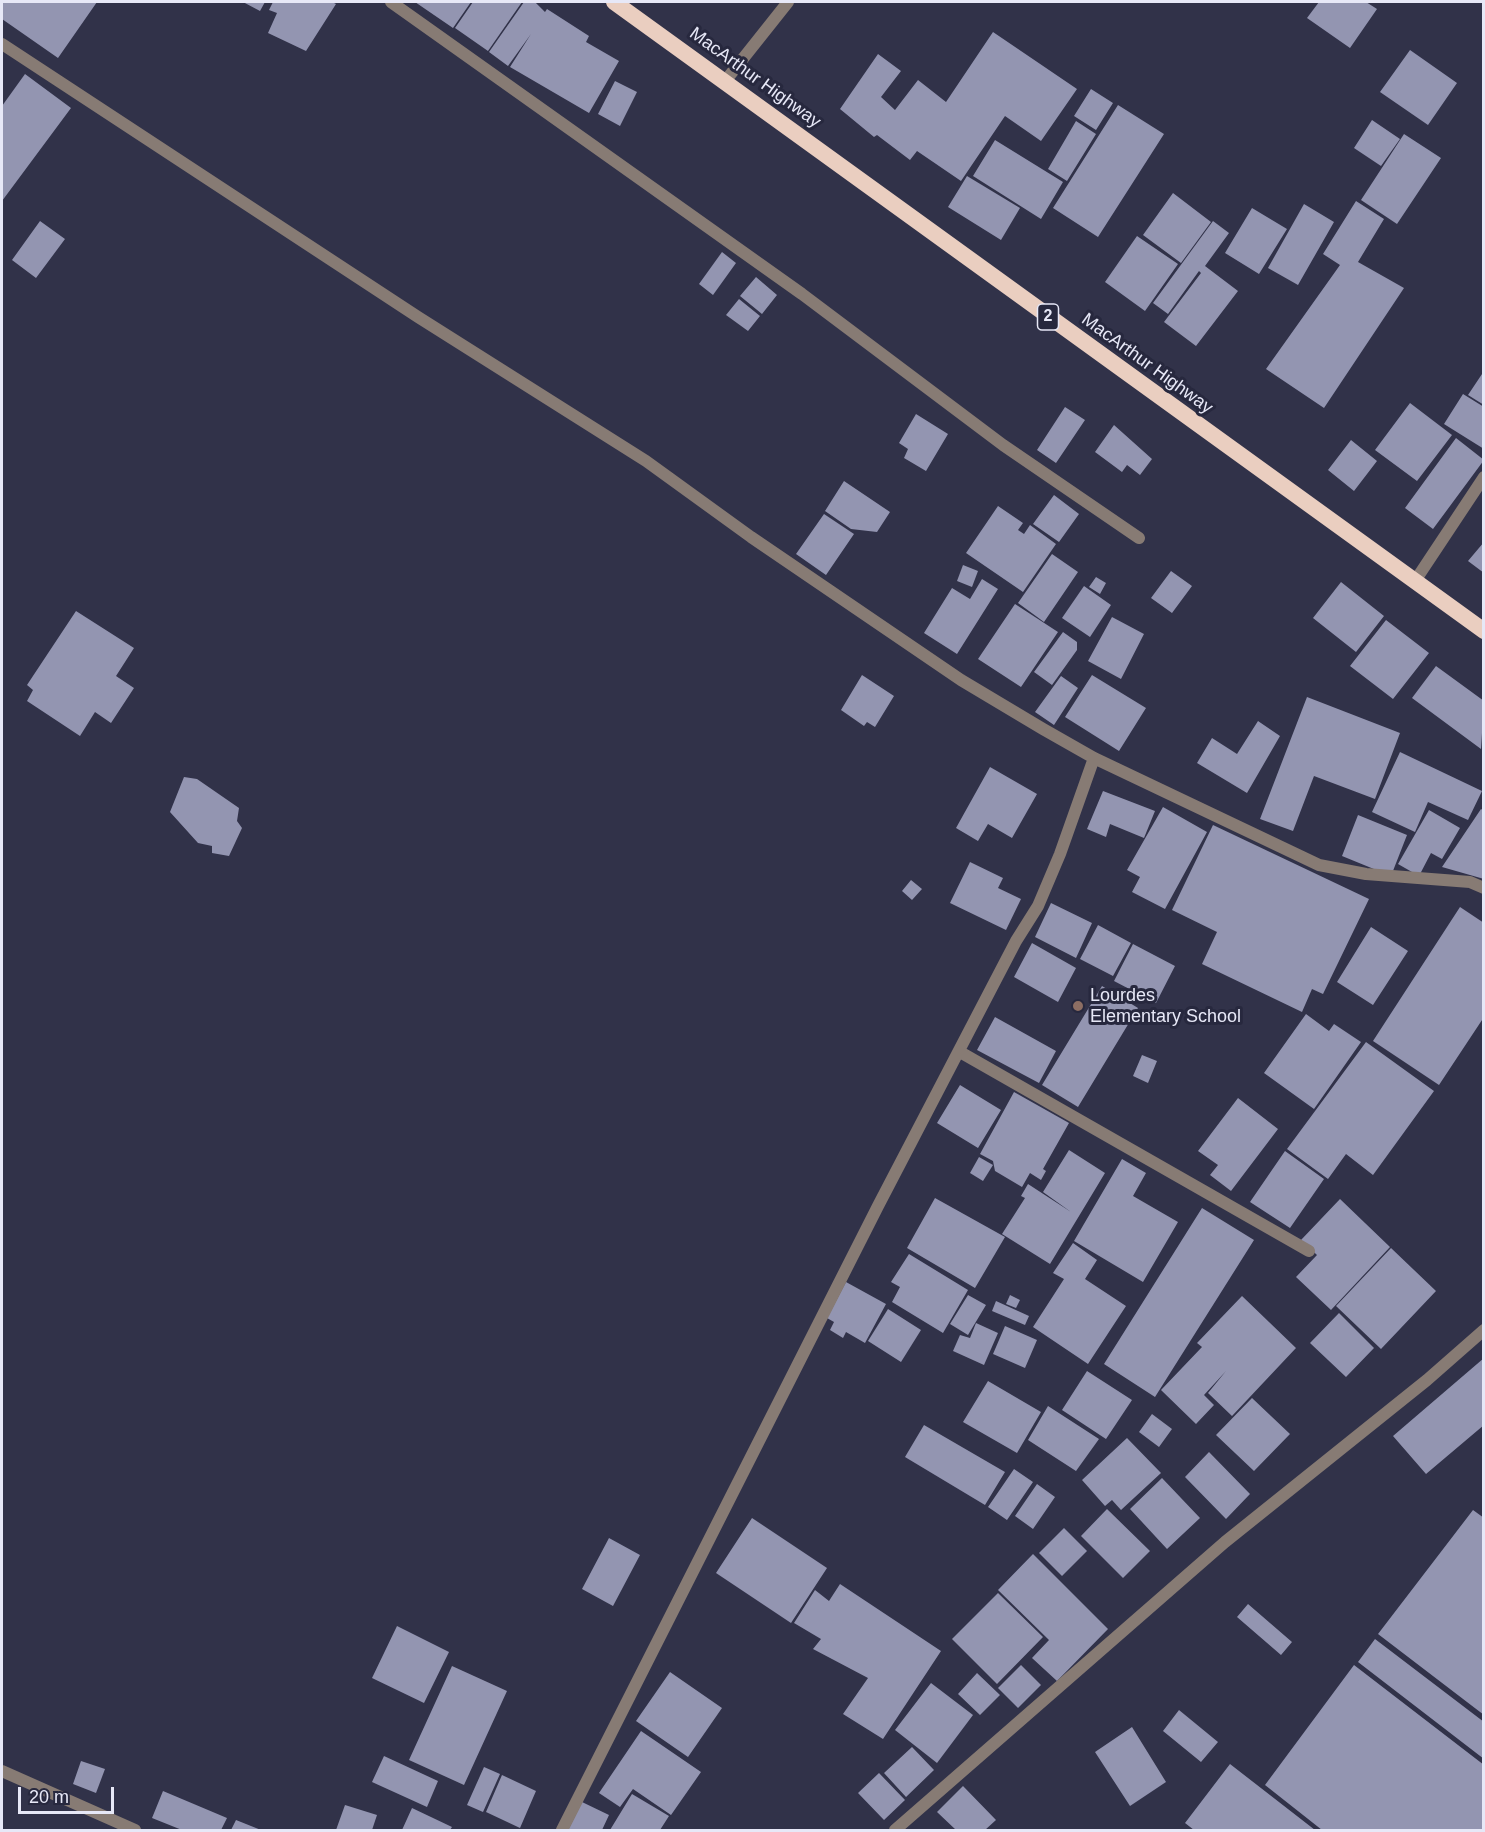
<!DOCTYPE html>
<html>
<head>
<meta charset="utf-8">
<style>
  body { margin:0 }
  #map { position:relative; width:1485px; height:1832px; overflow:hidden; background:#313249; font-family:Helvetica,sans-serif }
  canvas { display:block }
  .frame { position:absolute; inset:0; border:3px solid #e7e8f7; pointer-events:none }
  .scale { position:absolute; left:18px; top:1787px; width:96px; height:27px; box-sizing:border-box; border:3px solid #e7e8f7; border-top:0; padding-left:8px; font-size:18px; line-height:21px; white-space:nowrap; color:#e7e8f7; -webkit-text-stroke:4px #27283e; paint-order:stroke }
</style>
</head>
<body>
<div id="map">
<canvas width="1485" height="1832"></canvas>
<div class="frame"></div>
<div class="scale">20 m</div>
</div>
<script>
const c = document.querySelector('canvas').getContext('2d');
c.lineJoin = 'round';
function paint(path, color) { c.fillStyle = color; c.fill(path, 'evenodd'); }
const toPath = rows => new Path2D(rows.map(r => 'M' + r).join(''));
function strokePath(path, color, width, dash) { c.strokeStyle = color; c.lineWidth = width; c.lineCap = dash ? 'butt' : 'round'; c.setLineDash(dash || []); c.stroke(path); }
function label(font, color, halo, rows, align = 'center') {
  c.font = font + ' Helvetica,sans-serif'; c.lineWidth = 6; c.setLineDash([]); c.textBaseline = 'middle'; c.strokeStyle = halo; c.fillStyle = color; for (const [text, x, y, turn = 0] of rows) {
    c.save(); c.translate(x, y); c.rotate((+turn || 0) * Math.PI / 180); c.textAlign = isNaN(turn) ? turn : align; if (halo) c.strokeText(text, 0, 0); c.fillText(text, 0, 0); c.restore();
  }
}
paint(toPath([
  [2,2,97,2,58,58,2,19],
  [243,2,265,2,260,11],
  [273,2,332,2,336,4,306,51,268,33,277,13,269,10],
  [415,2,471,2,453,28],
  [473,2,522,2,488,51,455,28],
  [524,2,535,2,545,12,547,9,589,36,586,42,619,61,589,113,510,67,531,34,508,66,489,52],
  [1319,2,1366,2,1377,9,1350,48,1307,18],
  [993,32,1077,89,1041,141,1005,116,961,181,917,151,910,160,877,135,874,137,840,109,878,54,901,71,881,97,895,110,918,80,946,102],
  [1410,50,1457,83,1428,125,1380,92],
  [25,74,71,108,2,201,2,106],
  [615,81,637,92,620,126,598,114],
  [1091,89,1113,103,1096,130,1074,116],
  [1118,105,1164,134,1098,237,1053,208],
  [1372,120,1400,139,1381,166,1354,148],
  [1076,121,1096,134,1067,181,1048,169],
  [1404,134,1441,158,1397,224,1361,200],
  [995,140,1063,182,1041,219,973,176],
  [967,176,1020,208,1001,240,948,207],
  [1173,193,1211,222,1181,263,1143,235],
  [1356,201,1384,219,1358,262,1404,288,1324,408,1266,369,1340,265,1323,254],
  [1304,204,1334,222,1298,285,1268,268],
  [1252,208,1287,229,1259,274,1225,253],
  [40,221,65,239,36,278,12,260],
  [1213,221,1229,233,1205,266,1238,291,1196,346,1164,322,1201,273,1199,271,1168,314,1153,303],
  [1137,236,1178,264,1145,311,1105,282],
  [722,252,736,263,713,295,699,284],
  [756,277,777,295,762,314,740,296],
  [739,299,760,316,748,331,726,315],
  [1484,371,1484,405,1468,395],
  [1463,394,1484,407,1484,449,1444,424],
  [1410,403,1452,435,1417,481,1375,450],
  [1065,407,1085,420,1056,463,1037,450],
  [916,414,948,434,926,471,904,458,908,449,899,443],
  [1114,425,1152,459,1140,475,1127,465,1122,472,1095,452],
  [1456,438,1484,460,1433,529,1405,508],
  [1351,440,1377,461,1354,491,1328,470],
  [844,481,890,512,877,532,851,529,825,511],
  [1054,495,1079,514,1059,542,1033,524],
  [998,506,1023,523,1018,530,1024,534,1030,525,1056,544,1023,592,966,553],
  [824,514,854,534,826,575,796,554],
  [1484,542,1484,573,1468,561],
  [1052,554,1078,572,1044,622,1018,603],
  [963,565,978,571,972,587,957,581],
  [1171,571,1192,586,1172,613,1151,598],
  [1096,577,1106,583,1100,594,1089,587],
  [982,579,998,589,957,654,924,633,952,588,970,599],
  [1341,582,1384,616,1356,652,1313,618],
  [1084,586,1111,605,1090,637,1062,618],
  [1015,604,1058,632,1021,687,978,659],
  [76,611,134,648,116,676,134,688,111,723,95,712,80,736,27,701,33,690,27,685],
  [1112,617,1144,634,1121,679,1088,661],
  [1386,620,1429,653,1393,699,1350,666],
  [1063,632,1077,642,1077,650,1052,685,1034,672],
  [1436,666,1484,701,1481,749,1412,698],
  [862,675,894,696,875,727,867,722,864,726,841,710],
  [1092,675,1146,708,1119,751,1065,717],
  [1061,676,1078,688,1054,725,1035,712],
  [1307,697,1400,733,1375,799,1314,776,1293,831,1260,819],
  [1258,721,1280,736,1247,793,1197,763,1212,738,1237,754],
  [1400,752,1482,791,1468,820,1428,802,1415,832,1372,812],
  [990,767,1037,794,1012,838,988,824,978,841,956,828],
  [184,777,197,779,239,808,237,821,242,828,229,856,212,853,212,846,198,843,170,812],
  [1103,791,1155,811,1144,838,1110,824,1106,837,1087,829],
  [1163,807,1207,832,1165,909,1132,892,1140,877,1127,870],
  [1481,809,1484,811,1484,879,1442,867],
  [1429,810,1460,828,1442,859,1431,853,1419,876,1398,864],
  [1358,815,1407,835,1391,876,1342,856],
  [1213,825,1369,899,1323,994,1312,989,1302,1012,1202,964,1217,932,1172,910],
  [970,862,1003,878,998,888,1021,899,1006,930,950,903],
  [911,880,922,889,912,900,902,891],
  [1051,903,1092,923,1076,958,1035,937],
  [1460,907,1484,923,1484,1017,1439,1085,1373,1041],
  [1098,925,1131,943,1113,976,1080,959],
  [1371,927,1408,951,1373,1005,1337,982],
  [1032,943,1076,968,1058,1002,1014,977],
  [1133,944,1175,966,1156,1003,1114,981],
  [1102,986,1138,1008,1078,1107,1042,1085],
  [1306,1014,1329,1031,1334,1024,1361,1042,1314,1109,1264,1073],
  [995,1017,1056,1051,1039,1083,977,1050],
  [1366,1042,1434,1091,1373,1175,1346,1154,1328,1179,1287,1149],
  [1142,1055,1157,1061,1148,1083,1133,1076],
  [960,1085,1001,1110,978,1148,937,1123],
  [1014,1092,1069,1123,1043,1169,1046,1171,1041,1180,1030,1173,1022,1187,995,1171,993,1161,980,1154],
  [1238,1098,1278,1129,1231,1191,1210,1175,1218,1165,1198,1151],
  [1069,1150,1105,1173,1050,1264,1002,1234,1025,1198,1021,1196,1028,1184,1071,1212,1043,1192],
  [1285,1151,1324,1179,1290,1228,1250,1202],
  [979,1157,993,1165,983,1181,970,1173],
  [1122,1159,1146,1173,1133,1196,1178,1222,1143,1282,1074,1241],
  [935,1198,1005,1237,975,1288,907,1248],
  [1340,1199,1390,1247,1331,1310,1296,1277,1317,1255,1301,1240],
  [1202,1208,1254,1240,1155,1397,1104,1364],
  [1073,1243,1097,1260,1085,1279,1126,1306,1088,1364,1033,1327,1064,1279,1053,1273],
  [1391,1248,1436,1291,1381,1349,1336,1306],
  [909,1254,968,1290,943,1333,892,1302,900,1287,891,1282],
  [846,1282,886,1304,865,1343,846,1332,843,1338,830,1330,834,1322,827,1318],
  [968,1295,986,1305,968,1335,950,1324],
  [1010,1295,1020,1300,1016,1308,1006,1304],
  [1242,1296,1296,1348,1232,1416,1208,1393,1226,1371,1204,1395,1214,1405,1196,1424,1161,1390,1202,1347,1197,1343],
  [996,1301,1029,1316,1025,1325,992,1311],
  [888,1309,921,1330,901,1362,868,1341],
  [1339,1313,1374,1348,1346,1377,1310,1343],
  [976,1323,998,1333,984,1365,953,1351,960,1335,970,1338],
  [1005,1326,1037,1340,1025,1368,993,1354],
  [1484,1358,1484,1425,1426,1474,1393,1436],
  [1087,1371,1132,1400,1106,1439,1062,1410],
  [988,1381,1041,1412,1017,1453,963,1422],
  [1252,1398,1290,1434,1254,1471,1216,1435],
  [1048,1406,1099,1439,1076,1471,1028,1440],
  [1152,1414,1172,1429,1159,1447,1139,1432],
  [924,1425,1005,1472,985,1505,905,1457],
  [1127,1438,1161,1473,1121,1510,1112,1500,1105,1506,1082,1480],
  [1209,1452,1250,1494,1226,1519,1185,1477],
  [1014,1469,1033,1482,1007,1520,988,1507],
  [1162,1478,1200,1518,1167,1549,1130,1509],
  [1037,1484,1055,1497,1033,1529,1015,1516],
  [1107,1509,1150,1551,1123,1578,1081,1536],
  [1473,1510,1484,1518,1484,1715,1378,1634],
  [752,1518,827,1568,791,1623,716,1573],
  [1064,1528,1087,1551,1062,1576,1039,1553],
  [609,1538,640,1555,613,1606,582,1589],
  [1033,1554,1108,1629,1057,1681,1032,1658,1049,1640,998,1590],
  [840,1584,941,1651,883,1739,843,1714,868,1678,813,1649,821,1639,794,1623,815,1590,829,1601],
  [998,1593,1043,1637,997,1684,952,1639],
  [1248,1604,1292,1642,1281,1655,1237,1617],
  [397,1626,449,1652,424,1703,372,1678],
  [1375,1639,1484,1722,1484,1759,1358,1662],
  [1021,1665,1041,1685,1018,1708,998,1688],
  [1354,1665,1484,1765,1484,1830,1322,1830,1265,1785],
  [452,1666,507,1691,464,1785,409,1760],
  [670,1672,722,1708,688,1757,636,1721],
  [977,1673,1000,1695,980,1715,958,1694],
  [931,1683,973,1715,937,1763,895,1730],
  [1179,1710,1218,1742,1201,1762,1163,1731],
  [1132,1727,1166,1782,1130,1806,1095,1752],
  [641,1731,701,1772,671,1815,633,1789,620,1807,599,1793],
  [912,1747,934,1770,906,1797,884,1773],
  [384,1756,438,1781,427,1807,372,1782],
  [81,1761,105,1769,96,1793,73,1784],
  [1230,1764,1315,1830,1194,1830,1185,1823],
  [484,1767,500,1774,483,1812,467,1805],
  [879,1773,905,1800,884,1820,858,1793],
  [502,1775,536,1791,520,1828,486,1812],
  [963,1786,996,1820,985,1830,956,1830,937,1812],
  [163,1791,227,1818,221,1830,182,1830,152,1818],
  [632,1794,669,1816,660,1830,610,1830],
  [582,1802,609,1815,602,1830,568,1830],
  [345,1805,377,1815,372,1830,336,1830],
  [412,1808,452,1827,450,1830,402,1830],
  [236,1820,261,1830,231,1830]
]), '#9395b1');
strokePath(toPath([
  [391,2,802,294,1003,445,1139,538],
  [2,44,418,317,646,461,751,537,961,680,1043,729,1094,758,1319,865,1366,874,1470,882,1484,888],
  [726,80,788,2],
  [1415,581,1484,477],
  [960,1052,1309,1251],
  [2,1771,135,1830],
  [562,1830,878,1206,1016,941,1038,906,1060,854,1094,758],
  [895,1830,1225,1542,1427,1380,1484,1330]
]), '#877b74', 12);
strokePath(toPath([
  [614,2,1484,631]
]), '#eacec0', 16);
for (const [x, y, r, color] of [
  [1078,1006,6,"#8d6e63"]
]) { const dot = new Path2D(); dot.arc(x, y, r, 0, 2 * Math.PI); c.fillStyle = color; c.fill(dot); strokePath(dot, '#27283e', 2); }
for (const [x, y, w] of [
  [1048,317,21]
]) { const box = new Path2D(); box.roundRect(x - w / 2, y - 13, w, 26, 4.5); c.fillStyle = '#27283e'; c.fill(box); strokePath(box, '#e7e8f7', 1.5); }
label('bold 16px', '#e7e8f7', null, [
  ["2",1048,317]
]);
label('18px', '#e7e8f7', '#27283e', [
  ["MacArthur Highway",755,78,36],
  ["MacArthur Highway",1147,364,36]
]);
label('18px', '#e7e8f7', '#27283e', [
  ["Lourdes",1090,996],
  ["Elementary School",1090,1017]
], 'left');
</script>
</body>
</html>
